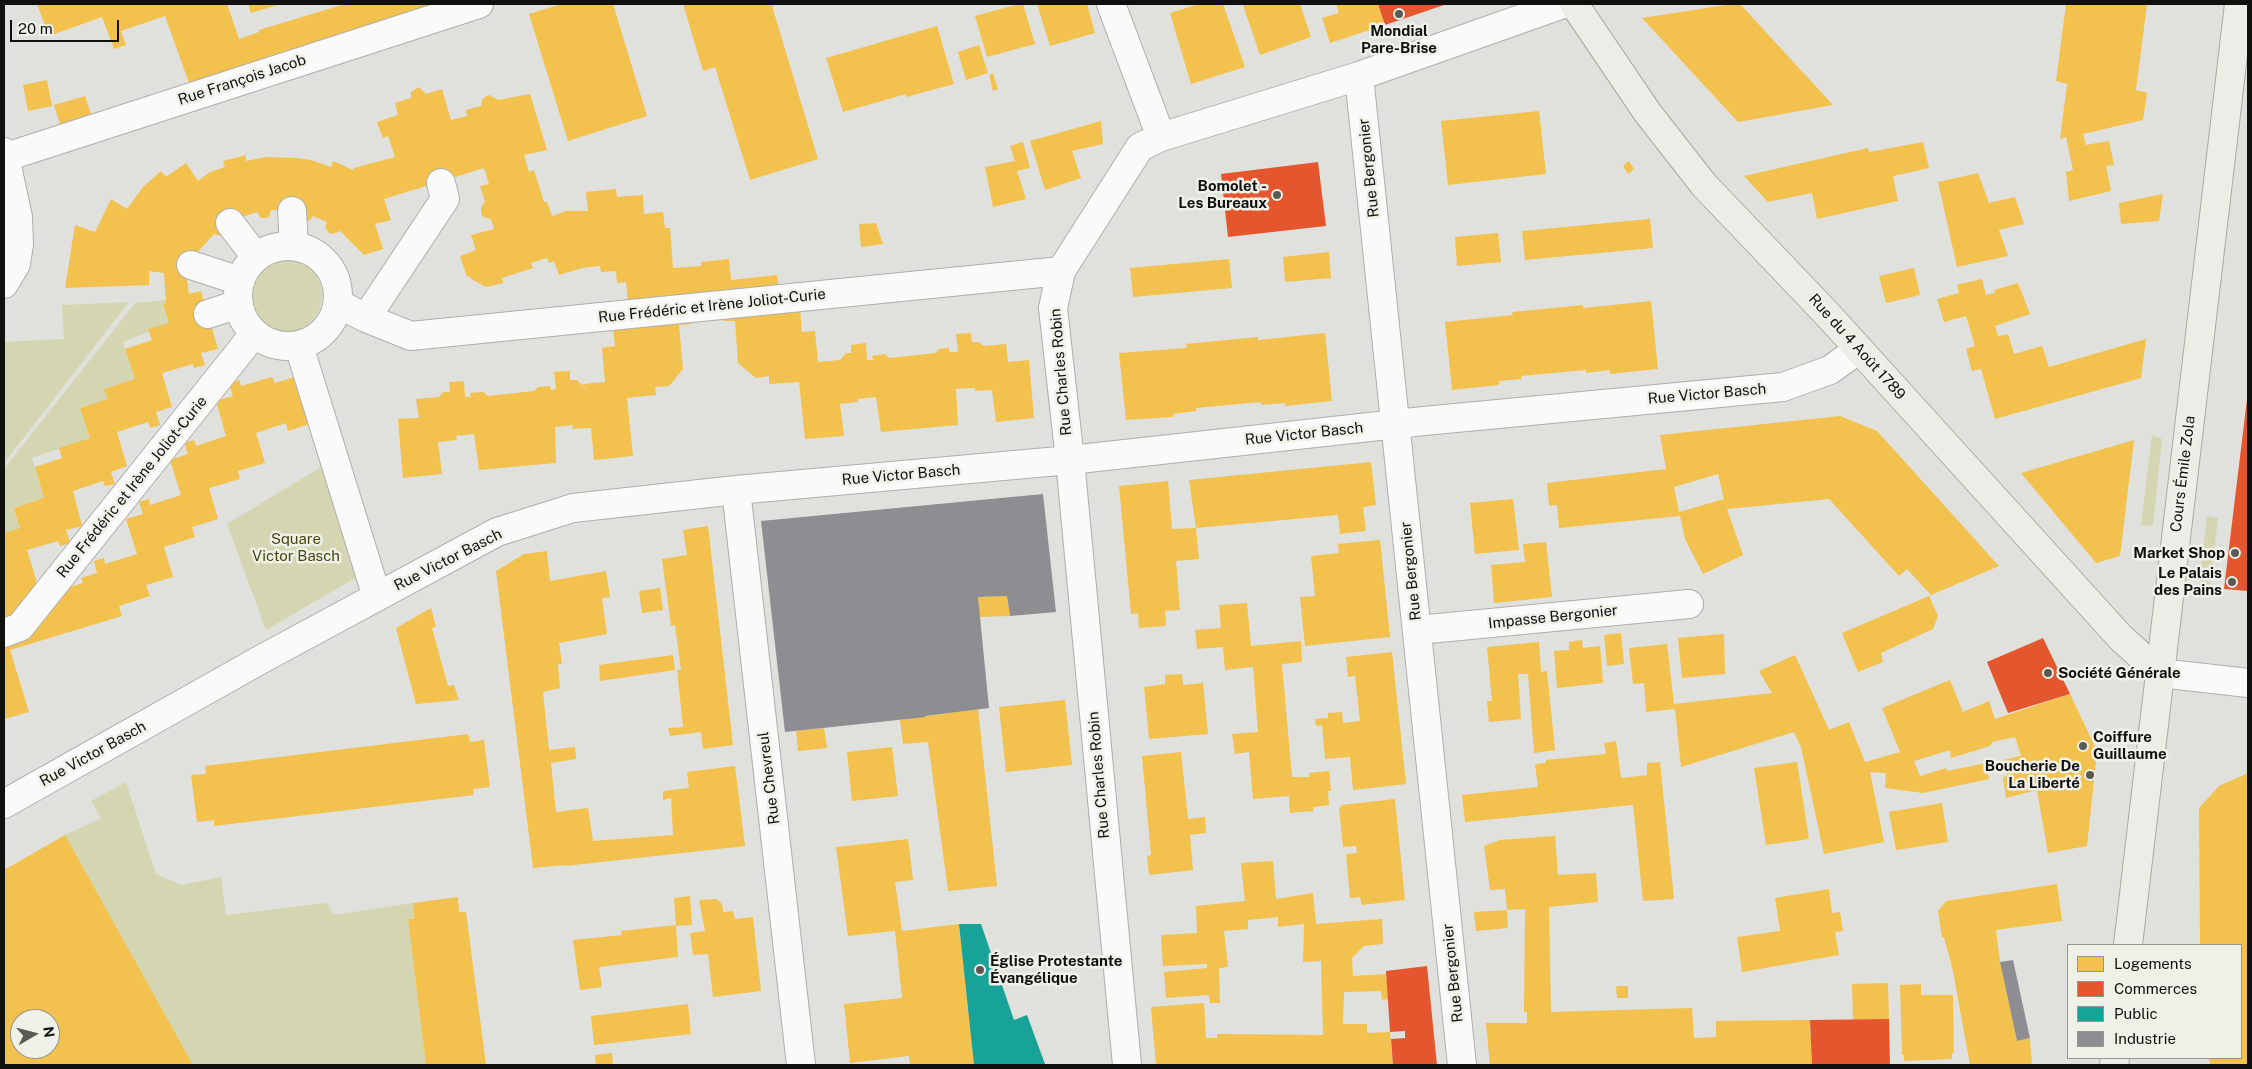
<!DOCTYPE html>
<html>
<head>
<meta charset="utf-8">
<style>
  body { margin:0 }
  #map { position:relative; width:2252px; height:1069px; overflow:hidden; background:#e0e1dc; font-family:"Public Sans",sans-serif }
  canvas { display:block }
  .frame { position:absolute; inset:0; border:5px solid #10100e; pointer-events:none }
  .legend { position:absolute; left:2067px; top:944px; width:175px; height:115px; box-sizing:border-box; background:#eff0e8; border:1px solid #969691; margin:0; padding:6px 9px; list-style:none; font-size:15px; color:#10100e }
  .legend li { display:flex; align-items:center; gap:10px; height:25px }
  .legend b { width:25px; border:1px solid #969691 }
  .north { position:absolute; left:10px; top:1009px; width:50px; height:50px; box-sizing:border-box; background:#eff0e8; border:1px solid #969691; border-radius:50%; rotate:82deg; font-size:14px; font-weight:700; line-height:20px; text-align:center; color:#10100e }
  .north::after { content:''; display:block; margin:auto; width:18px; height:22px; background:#595956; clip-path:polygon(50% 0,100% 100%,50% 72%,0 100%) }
  .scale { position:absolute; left:10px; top:20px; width:109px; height:22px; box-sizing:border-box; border:2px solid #10100e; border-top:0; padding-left:6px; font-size:15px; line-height:18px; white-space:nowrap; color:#10100e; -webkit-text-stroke:4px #eff0e8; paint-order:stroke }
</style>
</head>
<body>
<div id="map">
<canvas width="2252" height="1069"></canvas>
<div class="frame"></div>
<ul class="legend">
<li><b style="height:14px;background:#f2c14e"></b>Logements</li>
<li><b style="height:14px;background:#e4572e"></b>Commerces</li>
<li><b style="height:14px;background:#17a398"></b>Public</li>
<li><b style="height:14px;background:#8d8d92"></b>Industrie</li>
</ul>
<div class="north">N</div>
<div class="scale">20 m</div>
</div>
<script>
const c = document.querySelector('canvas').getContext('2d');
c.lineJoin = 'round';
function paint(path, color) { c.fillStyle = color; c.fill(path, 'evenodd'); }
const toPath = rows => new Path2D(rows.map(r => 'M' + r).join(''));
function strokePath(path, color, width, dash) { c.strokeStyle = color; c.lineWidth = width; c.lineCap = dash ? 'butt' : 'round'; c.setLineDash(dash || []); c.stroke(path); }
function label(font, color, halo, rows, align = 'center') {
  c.font = font + ' "Public Sans",sans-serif'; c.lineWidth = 5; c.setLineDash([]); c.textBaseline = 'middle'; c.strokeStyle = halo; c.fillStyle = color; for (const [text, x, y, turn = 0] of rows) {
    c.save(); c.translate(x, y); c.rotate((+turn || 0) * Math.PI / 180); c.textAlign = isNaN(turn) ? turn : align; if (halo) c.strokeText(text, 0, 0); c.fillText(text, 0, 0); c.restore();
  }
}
paint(toPath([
  '246 295a38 38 0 1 1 76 0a38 38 0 1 1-76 0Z',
  [166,300,166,303,163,304,169,323,123,342,135,379,104,389,108,399,80,408,90,438,32,458,44,498,14,508,20,528,4,533,4,469,135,303],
  [129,302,4,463,4,342,64,339,62,305],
  [2152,435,2162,439,2153,526,2141,525],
  [328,463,362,574,266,630,227,524],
  [2207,516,2218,518,2210,586,2199,585],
  [126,782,156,874,181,885,221,877,226,915,326,903,334,915,413,903,414,919,408,920,426,1065,193,1065,65,835,101,818,91,801]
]), '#d3d6b0');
paint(toPath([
  [37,4,227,4,239,39,259,32,259,30,345,4,446,4,189,83,165,16,121,31,126,45,114,49,102,17,49,36],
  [248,4,281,4,251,13],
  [562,4,613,4,647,116,568,141,529,14],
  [683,4,777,4,772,6,818,159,750,180,715,67,703,71],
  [1019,4,1023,4,1035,44,987,57,975,16],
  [1037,4,1087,4,1095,33,1050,46],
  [1199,4,1223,4,1245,67,1191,84,1170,13],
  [1246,4,1300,4,1311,37,1260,55,1243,5],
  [1336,4,1378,4,1385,25,1330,43,1322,18,1339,13],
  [1732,4,1740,4,1833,105,1738,122,1642,18],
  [2066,4,2147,4,2136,90,2147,93,2143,120,2083,134,2086,145,2109,141,2114,165,2106,166,2111,191,2069,201,2066,172,2073,170,2066,137,2060,139,2067,84,2056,81],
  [937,26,954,84,906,97,906,94,843,112,826,58],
  [979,45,988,73,966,80,958,52],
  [993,73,998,89,993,91,989,75],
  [47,80,52,106,28,111,23,85],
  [419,87,426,94,442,89,451,120,467,116,466,110,481,106,483,98,489,95,498,100,530,94,547,150,524,155,529,172,534,170,544,202,547,202,552,216,566,211,588,211,586,192,616,189,617,197,643,195,644,214,663,212,665,228,670,228,673,268,701,266,701,262,729,259,731,280,777,275,779,289,800,309,802,332,815,331,818,362,840,360,846,353,851,353,851,345,866,343,867,360,873,360,872,356,885,354,889,358,936,353,939,349,949,348,949,352,958,352,956,334,971,333,972,342,978,342,984,346,1006,344,1008,362,1029,360,1034,418,996,422,992,390,975,391,975,388,956,389,958,425,881,432,876,397,858,399,858,402,840,404,844,436,805,439,799,382,769,384,769,376,756,378,738,363,735,321,724,321,716,314,697,317,691,324,679,325,683,369,669,386,655,387,656,395,627,398,633,456,594,460,591,428,572,429,573,425,555,427,556,463,479,470,474,434,456,436,457,440,438,442,442,474,403,478,398,419,419,418,416,399,439,397,443,392,450,392,449,382,464,381,465,397,471,397,470,393,483,392,488,396,534,391,538,387,550,386,551,390,556,389,554,372,570,371,570,380,577,380,589,393,582,384,605,382,602,348,615,346,613,326,630,324,626,282,617,283,616,271,601,272,600,266,582,268,559,275,554,261,549,263,547,258,531,263,533,268,502,278,503,283,486,287,471,279,470,276,467,277,460,256,476,250,471,235,494,229,491,219,483,217,481,212,481,207,485,202,480,186,489,184,484,168,384,199,391,220,375,224,383,249,364,255,340,231,333,234,329,233,325,227,327,222,313,216,310,220,305,221,284,210,271,210,269,217,265,218,261,218,257,212,242,217,222,236,214,234,195,255,186,274,189,294,201,291,218,349,201,353,205,365,194,368,193,364,162,373,172,407,156,412,160,425,150,428,148,422,117,432,127,466,111,472,115,484,105,486,103,481,73,491,82,526,66,530,70,543,60,546,58,541,27,550,41,596,83,583,81,578,97,573,94,561,104,558,105,564,137,554,126,519,143,514,139,502,149,499,150,505,181,495,170,460,188,454,184,443,194,440,196,446,226,436,216,401,233,396,229,384,239,380,241,386,272,377,275,383,295,377,310,424,288,431,286,423,256,433,265,463,238,471,240,479,209,488,218,519,192,527,195,537,164,547,173,577,146,585,150,596,119,606,122,616,10,650,29,712,4,719,4,533,20,528,14,508,44,498,35,467,62,458,59,448,90,438,80,408,108,399,104,389,135,379,125,349,152,340,148,329,169,323,163,304,166,303,164,273,149,271,149,285,65,288,75,225,95,232,111,199,127,209,143,187,161,171,166,177,186,163,198,181,210,172,225,167,223,161,246,155,246,161,267,157,295,158,311,160,331,167,333,161,353,170,354,168,395,157,388,136,383,138,377,122,398,115,395,103,411,98,411,92],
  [85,96,91,114,60,124,54,105],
  [1539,111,1546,174,1448,185,1441,121],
  [1101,121,1103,144,1072,151,1081,178,1045,190,1030,141],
  [1023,142,1030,168,1017,171,1026,199,993,207,985,167,1015,161,1010,146],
  [1923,142,1929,168,1893,176,1898,201,1817,219,1812,193,1768,202,1744,176,1868,148,1869,152],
  [1629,161,1634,169,1628,174,1623,166],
  [1978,173,1989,203,2015,197,2024,224,1999,230,2008,256,1957,267,1938,182],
  [2163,194,2159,221,2121,224,2119,203],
  [1650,219,1653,248,1525,260,1522,231],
  [876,223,883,244,861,247,859,224],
  [1498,233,1501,262,1457,266,1455,237],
  [1329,252,1331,278,1285,282,1283,257],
  [1229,259,1232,288,1133,297,1130,268],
  [1914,268,1920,295,1886,303,1879,276],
  [1982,279,1986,295,1995,293,1994,290,2018,283,2030,314,1995,326,1998,336,2008,334,2014,354,2042,346,2049,367,2146,339,2141,378,1995,419,1981,369,1972,371,1966,349,1975,346,1966,316,1944,322,1937,299,1959,293,1957,285],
  [1651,301,1658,369,1610,374,1610,370,1586,373,1586,370,1521,376,1522,379,1499,381,1499,385,1452,390,1445,322,1513,315,1512,312,1583,305,1583,308],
  [1325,333,1332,401,1285,406,1285,403,1261,405,1261,402,1196,408,1197,411,1173,414,1173,417,1126,420,1119,353,1187,348,1186,344,1258,337,1258,340],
  [1840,416,1877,431,1999,566,1931,595,1907,569,1899,576,1829,499,1727,509,1743,555,1703,574,1685,539,1680,516,1559,528,1557,505,1549,506,1547,483,1666,469,1660,435],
  [1718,474,1724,499,1679,512,1674,487],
  [2134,440,2120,556,2096,563,2021,473],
  [1371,462,1376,505,1363,507,1366,531,1340,534,1338,515,1196,528,1189,480],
  [1168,481,1172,529,1196,528,1199,559,1176,561,1180,610,1165,611,1166,626,1139,628,1138,613,1131,614,1119,486],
  [1513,499,1519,550,1475,554,1470,503],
  [708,526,733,745,703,749,701,732,670,736,668,728,683,727,677,670,681,670,675,625,671,626,662,559,687,555,683,530],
  [1380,540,1390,637,1305,646,1300,597,1315,596,1311,556,1339,553,1338,544],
  [1546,542,1552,597,1494,603,1491,565,1525,562,1523,544],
  [547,551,550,581,606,571,610,597,602,598,607,634,559,643,562,664,558,664,560,688,543,692,549,750,575,747,576,759,551,763,556,812,588,808,593,841,673,835,671,798,663,800,663,791,689,788,687,772,735,766,745,846,565,866,565,865,533,868,496,571,524,554],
  [660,588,663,610,642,613,639,591],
  [1007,596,1010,616,979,617,978,597],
  [1929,596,1938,616,1933,629,1881,653,1883,662,1858,672,1842,633],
  [1247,603,1251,646,1301,641,1302,662,1282,664,1292,777,1310,777,1309,773,1329,771,1331,791,1328,791,1329,805,1313,807,1314,811,1290,813,1289,796,1253,799,1249,752,1235,754,1232,734,1258,732,1253,667,1225,670,1223,647,1197,649,1195,630,1221,628,1219,605],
  [431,608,436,627,432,628,448,686,454,685,459,700,416,704,396,628],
  [1621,633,1624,664,1607,666,1604,635],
  [1724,634,1725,674,1682,678,1678,638],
  [1582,640,1583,648,1600,646,1603,683,1557,688,1554,651,1569,650,1569,642],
  [1539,642,1541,672,1547,671,1555,750,1534,753,1528,674,1518,674,1521,719,1489,722,1487,701,1492,701,1487,647],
  [1667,644,1674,704,1772,693,1759,671,1795,655,1829,730,1849,722,1865,762,1900,752,1882,708,1950,680,1963,712,1989,701,1995,719,2070,694,2097,751,2087,846,2048,853,2037,790,2006,798,2003,777,2007,776,2003,760,2021,756,2015,737,1992,742,1990,746,1951,758,1950,750,1914,761,1920,776,1946,768,1947,771,1986,763,1989,779,1923,793,1885,788,1886,773,1870,772,1884,842,1824,854,1801,747,1794,732,1681,767,1675,709,1646,712,1644,683,1633,684,1629,648],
  [1392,652,1406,784,1353,790,1350,757,1325,759,1322,725,1316,726,1315,719,1328,718,1328,713,1342,712,1343,723,1360,721,1355,676,1348,677,1346,657],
  [673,655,675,670,600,681,599,665],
  [1182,674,1183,685,1203,683,1208,734,1149,739,1144,687,1165,684,1165,675],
  [1065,700,1072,765,1006,772,999,707],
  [978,709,997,886,948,891,928,742,903,744,900,720],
  [824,728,827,748,798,751,796,731],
  [468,734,470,742,484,740,490,787,473,789,474,795,214,826,214,820,197,822,191,775,206,774,205,766],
  [1616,741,1621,778,1647,775,1647,763,1660,762,1674,899,1643,901,1633,805,1465,822,1462,795,1538,787,1535,764,1546,763,1546,760,1606,754,1604,743],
  [892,747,898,796,852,801,847,752],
  [1181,752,1188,819,1205,817,1206,833,1190,835,1193,870,1149,875,1147,856,1151,855,1142,756],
  [1797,762,1809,839,1766,845,1754,768],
  [2248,773,2248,1065,2210,1065,2209,1058,2241,1058,2241,945,2200,945,2199,808,2219,786],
  [1395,799,1405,900,1362,905,1360,897,1350,898,1346,854,1357,853,1356,846,1343,847,1339,808,1342,805],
  [1942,803,1948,842,1896,850,1889,812],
  [65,835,193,1065,4,1065,4,870],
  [20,1019,50,1019,50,1049,20,1049],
  [1555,836,1558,875,1596,873,1598,902,1549,907,1551,1012,1692,1008,1694,1038,1716,1037,1716,1021,1810,1020,1812,1065,1490,1065,1486,1023,1527,1023,1527,1012,1524,1012,1525,909,1507,910,1505,889,1490,890,1484,846,1500,840],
  [908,839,913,880,895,882,902,931,959,924,974,1065,910,1065,909,1056,850,1063,844,1004,902,998,895,931,848,936,836,847],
  [1273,861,1276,899,1313,893,1316,924,1382,919,1383,944,1364,946,1352,958,1353,976,1386,974,1389,999,1382,1000,1381,991,1344,992,1343,1024,1367,1024,1367,1033,1390,1032,1393,1065,1156,1065,1151,1007,1204,1003,1206,1038,1217,1038,1217,1034,1323,1035,1321,961,1303,962,1304,924,1278,927,1278,917,1248,920,1248,929,1224,931,1228,967,1219,968,1220,1003,1210,1003,1209,995,1166,998,1164,972,1207,968,1207,964,1163,966,1161,935,1197,933,1196,906,1245,901,1241,863],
  [2057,884,2062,921,1996,930,2000,962,2017,1041,2030,1038,2032,1065,1970,1065,1953,971,1944,937,1942,938,1938,911,1946,901],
  [1829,889,1832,913,1840,912,1843,931,1835,932,1839,955,1742,972,1737,937,1780,931,1775,898],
  [690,896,692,925,676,926,678,957,599,967,602,987,580,990,573,940,622,935,621,931,676,925,674,898],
  [458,897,459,912,466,912,486,1065,426,1065,408,919,414,919,413,903],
  [716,899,722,904,723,912,733,911,735,919,753,917,761,991,713,997,708,954,693,955,690,933,705,931,699,900],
  [1507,910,1508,928,1476,931,1474,912],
  [1888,983,1889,1019,1853,1020,1852,984],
  [1921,984,1921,995,1953,995,1954,1053,1952,1053,1952,1059,1904,1061,1904,1055,1902,1055,1900,985],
  [1616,986,1628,986,1628,998,1617,998],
  [688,1004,691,1034,594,1045,591,1016],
  [612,1053,613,1065,596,1065,595,1055]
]), '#f2c14e');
paint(toPath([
  [1378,4,1447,4,1385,25],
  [1318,162,1326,226,1228,237,1221,174],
  [2247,399,2248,399,2248,591,2224,589],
  [2043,638,2070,694,2008,713,1987,662],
  [1427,966,1437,1065,1393,1065,1391,1039,1405,1038,1405,1031,1390,1032,1386,971],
  [1889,1019,1890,1065,1812,1065,1810,1020]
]), '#e4572e');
paint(toPath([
  [959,924,981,924,1014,1020,1027,1015,1045,1064,974,1065]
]), '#17a398');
paint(toPath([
  [1043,494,1056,612,1010,616,1007,596,978,597,989,708,925,716,926,717,785,732,761,521],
  [2013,960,2030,1038,2017,1041,2000,962]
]), '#8d8d92');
const minor = toPath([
  [1111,4,1161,137],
  [1359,76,1462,1065],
  [4,152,18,217,19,244,16,264,4,284],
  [6,157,479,4],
  [292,211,294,246],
  [230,223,256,257],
  '238 296a50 50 0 1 1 100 0a50 50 0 1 1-100 0Z',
  [191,265,240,281],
  [339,304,366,318,411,336,1061,271],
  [208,314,239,304],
  [366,318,445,199,441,183],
  [299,346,377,597],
  [736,490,801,1065],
  [1418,630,1689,604],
  [4,633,20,627,254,334],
  [2160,673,2248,683],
  [4,804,260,660,497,532,573,508,736,490,1070,460,1424,421,1783,387,1830,370,1859,349],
  [1127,1065,1070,460,1053,308,1061,271,1140,147,1161,137,1359,76,1563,4]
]);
const major = toPath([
  [1574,4,1647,112,1704,185,1828,315,2121,638,2160,673],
  [2128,945,2239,4],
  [2114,1065,2115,1058]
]);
strokePath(minor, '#aeafab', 30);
strokePath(major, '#a9aa9e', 30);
strokePath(minor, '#fafafa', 28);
strokePath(major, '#ecede6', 28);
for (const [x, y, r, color] of [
  [1399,14,5,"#595956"],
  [1277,195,5,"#595956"],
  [2235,553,5,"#595956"],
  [2232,582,5,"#595956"],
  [2048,673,5,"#595956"],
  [2083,746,5,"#595956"],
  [2090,775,5,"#595956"],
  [980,970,5,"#595956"]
]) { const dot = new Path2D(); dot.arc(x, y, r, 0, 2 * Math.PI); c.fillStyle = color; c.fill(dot); strokePath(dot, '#eff0e8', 2); }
label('bold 15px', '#10100e', '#eff0e8', [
  ["Mondial",1399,31,"center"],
  ["Pare-Brise",1399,48,"center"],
  ["Bomolet -",1267,186],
  ["Les Bureaux",1267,203],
  ["Market Shop",2225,553],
  ["Le Palais",2222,573],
  ["des Pains",2222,590],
  ["Société Générale",2058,673,"left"],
  ["Coiffure",2093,737,"left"],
  ["Guillaume",2093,754,"left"],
  ["Boucherie De",2080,766],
  ["La Liberté",2080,783],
  ["Église Protestante",990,961,"left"],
  ["Évangélique",990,978,"left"]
], 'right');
label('15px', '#10100e', '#eff0e8', [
  ["Rue François Jacob",242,80,-18],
  ["Rue Bergonier",1369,168,-96],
  ["Rue Frédéric et Irène Joliot-Curie",712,306,-6],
  ["Rue du 4 Août 1789",1857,347,48],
  ["Rue Charles Robin",1061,372,-95],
  ["Rue Victor Basch",1707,394,-5],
  ["Rue Victor Basch",1304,434,-6],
  ["Cours Émile Zola",2183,474,-83],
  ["Rue Victor Basch",901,475,-5],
  ["Rue Frédéric et Irène Joliot-Curie",132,487,-51],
  ["Rue Victor Basch",448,560,-27],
  ["Rue Bergonier",1411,571,-96],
  ["Impasse Bergonier",1553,617,-6],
  ["Rue Victor Basch",93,754,-29],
  ["Rue Charles Robin",1099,775,-95],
  ["Rue Chevreul",769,778,-97],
  ["Rue Bergonier",1453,973,-96]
]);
label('15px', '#44470b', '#eff0e8', [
  ["Square",296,539],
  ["Victor Basch",296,556]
]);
</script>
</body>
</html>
